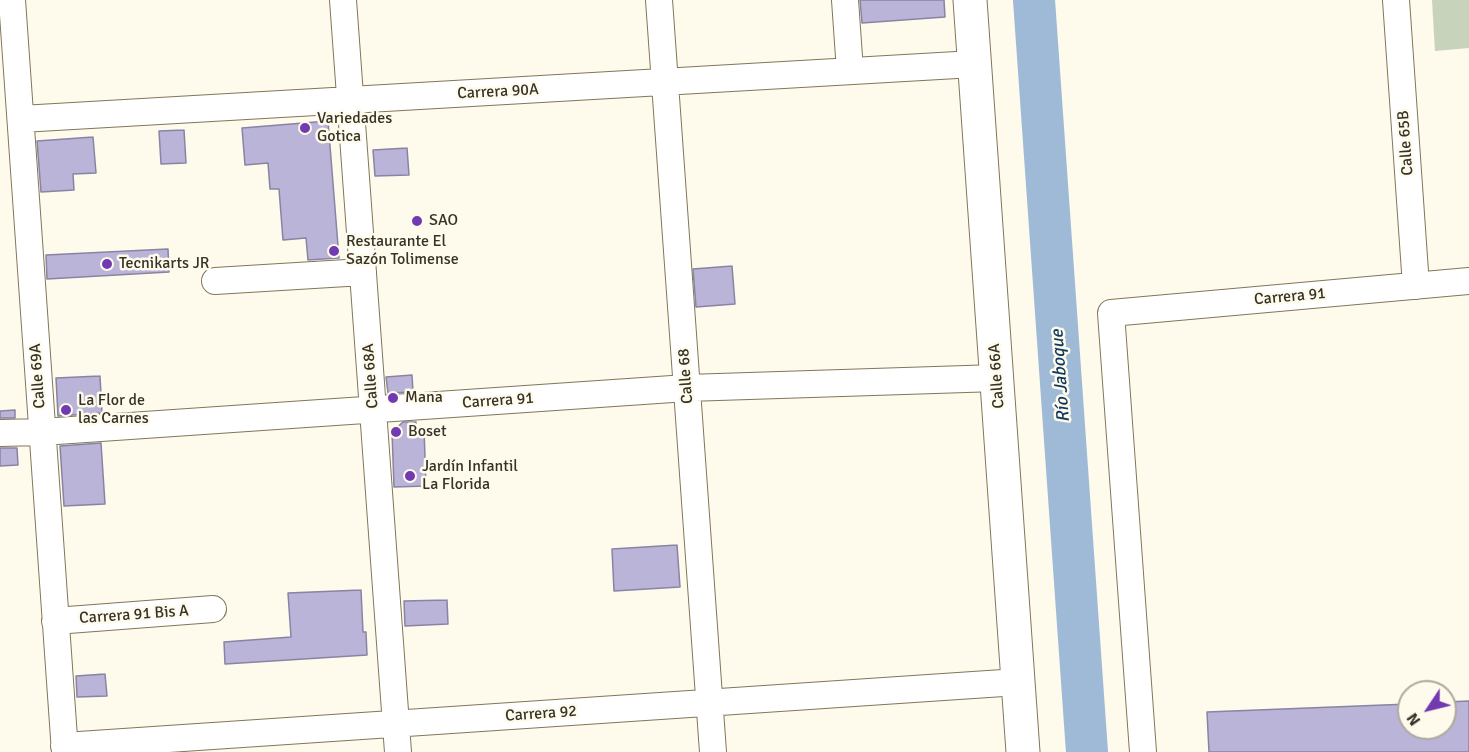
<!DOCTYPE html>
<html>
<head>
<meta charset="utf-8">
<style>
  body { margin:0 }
  #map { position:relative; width:1469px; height:752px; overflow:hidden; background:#fefaec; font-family:Signika,sans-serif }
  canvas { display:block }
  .north { position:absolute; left:1397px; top:680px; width:60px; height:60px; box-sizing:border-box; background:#fefaec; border:2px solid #aeaa9c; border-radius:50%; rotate:235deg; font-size:16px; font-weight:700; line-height:24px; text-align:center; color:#363225 }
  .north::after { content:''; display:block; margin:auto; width:21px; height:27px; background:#723ab1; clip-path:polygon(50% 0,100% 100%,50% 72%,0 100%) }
</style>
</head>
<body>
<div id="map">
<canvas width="1469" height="752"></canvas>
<div class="north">N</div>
</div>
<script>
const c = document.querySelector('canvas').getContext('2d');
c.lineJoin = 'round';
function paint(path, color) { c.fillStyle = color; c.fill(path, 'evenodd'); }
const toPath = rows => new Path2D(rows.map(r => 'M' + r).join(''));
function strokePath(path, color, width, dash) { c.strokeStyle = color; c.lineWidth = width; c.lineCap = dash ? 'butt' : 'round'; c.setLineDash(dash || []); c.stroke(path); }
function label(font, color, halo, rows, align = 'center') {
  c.font = font + ' Signika,sans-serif'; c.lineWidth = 5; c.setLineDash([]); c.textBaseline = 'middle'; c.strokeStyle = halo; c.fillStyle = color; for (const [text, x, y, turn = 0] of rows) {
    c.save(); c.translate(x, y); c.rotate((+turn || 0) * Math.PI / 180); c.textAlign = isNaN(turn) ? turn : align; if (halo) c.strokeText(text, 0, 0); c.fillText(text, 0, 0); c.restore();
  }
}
paint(toPath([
  [1432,0,1469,0,1469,48,1435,51]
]), '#c7d3ba');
strokePath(toPath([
  [1034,0,1087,752]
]), '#9fbad7', 42);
const building = toPath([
  [860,0,944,0,945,17,862,23,860,0],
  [328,121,339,258,308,260,306,238,283,240,279,189,270,189,268,163,245,165,242,128,328,121],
  [184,130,186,163,161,164,159,131,184,130],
  [93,137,96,173,73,174,74,190,41,192,37,141,93,137],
  [407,148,409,175,375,176,373,150,407,148],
  [168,249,169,272,47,279,46,255,168,249],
  [732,266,735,304,696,307,693,269,732,266],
  [412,375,413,392,388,393,386,377,412,375],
  [100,376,102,413,58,416,56,378,100,376],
  [15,410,15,418,0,418,0,411,15,410],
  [403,422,416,422,416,428,424,428,426,486,394,487,392,432,403,422],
  [101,443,105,504,64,506,60,446,101,443],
  [0,448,17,448,18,465,0,466,0,448],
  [677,545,680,587,614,591,612,549,677,545],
  [361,590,363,632,366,632,367,655,225,664,224,642,291,637,288,593,361,590],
  [447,600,448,624,405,626,404,601,447,600],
  [105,674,107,696,77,697,76,676,105,674],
  [1469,701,1469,752,1209,752,1207,712,1409,704,1409,728,1445,728,1445,702,1469,701]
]);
paint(building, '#b9b4d8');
strokePath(building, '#8984a3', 1.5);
const street = toPath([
  [12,0,65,752],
  [343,0,398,752],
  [659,0,713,752],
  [845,0,850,71],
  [1396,0,1416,286],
  [21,119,974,64],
  [215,281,363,272],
  [0,433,42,432,687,388,997,378],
  [55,621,213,609],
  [64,746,1018,682],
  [1143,752,1111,313,1469,281]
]);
const secondary = toPath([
  [970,0,1023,752]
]);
strokePath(street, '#807758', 28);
strokePath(secondary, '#807758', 35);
strokePath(street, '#fff', 26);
strokePath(secondary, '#fff', 33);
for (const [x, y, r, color] of [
  [305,128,6,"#723ab1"],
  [417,221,6,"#723ab1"],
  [334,251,6,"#723ab1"],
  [107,264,6,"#723ab1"],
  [393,398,6,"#723ab1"],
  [66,410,6,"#723ab1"],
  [396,432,6,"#723ab1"],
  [410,476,6,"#723ab1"]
]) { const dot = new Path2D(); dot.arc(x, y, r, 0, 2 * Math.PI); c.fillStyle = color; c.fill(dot); strokePath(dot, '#fefaec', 2); }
label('16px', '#363225', '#fefaec', [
  ["Carrera 90A",498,92,-3],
  ["Calle 65B",1406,143,-94],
  ["Carrera 91",1290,297,-5],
  ["Calle 69A",38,376,-94],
  ["Calle 68A",371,376,-94],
  ["Calle 68",686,376,-94],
  ["Calle 66A",997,376,-94],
  ["Carrera 91",498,401,-4],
  ["Carrera 91 Bis A",134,615,-4],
  ["Carrera 92",541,714,-4]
]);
label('16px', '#363225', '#fefaec', [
  ["Variedades",317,119],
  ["Gotica",317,137],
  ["SAO",429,221],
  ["Restaurante El",346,242],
  ["Sazón Tolimense",346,260],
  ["Tecnikarts JR",119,264],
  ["Mana",405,398],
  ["La Flor de",78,401],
  ["las Carnes",78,419],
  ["Boset",408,432],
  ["Jardín Infantil",422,467],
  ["La Florida",422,485]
], 'left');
label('italic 18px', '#0f385e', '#fefaec', [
  ["Río Jaboque",1061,376,-94]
]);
</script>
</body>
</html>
